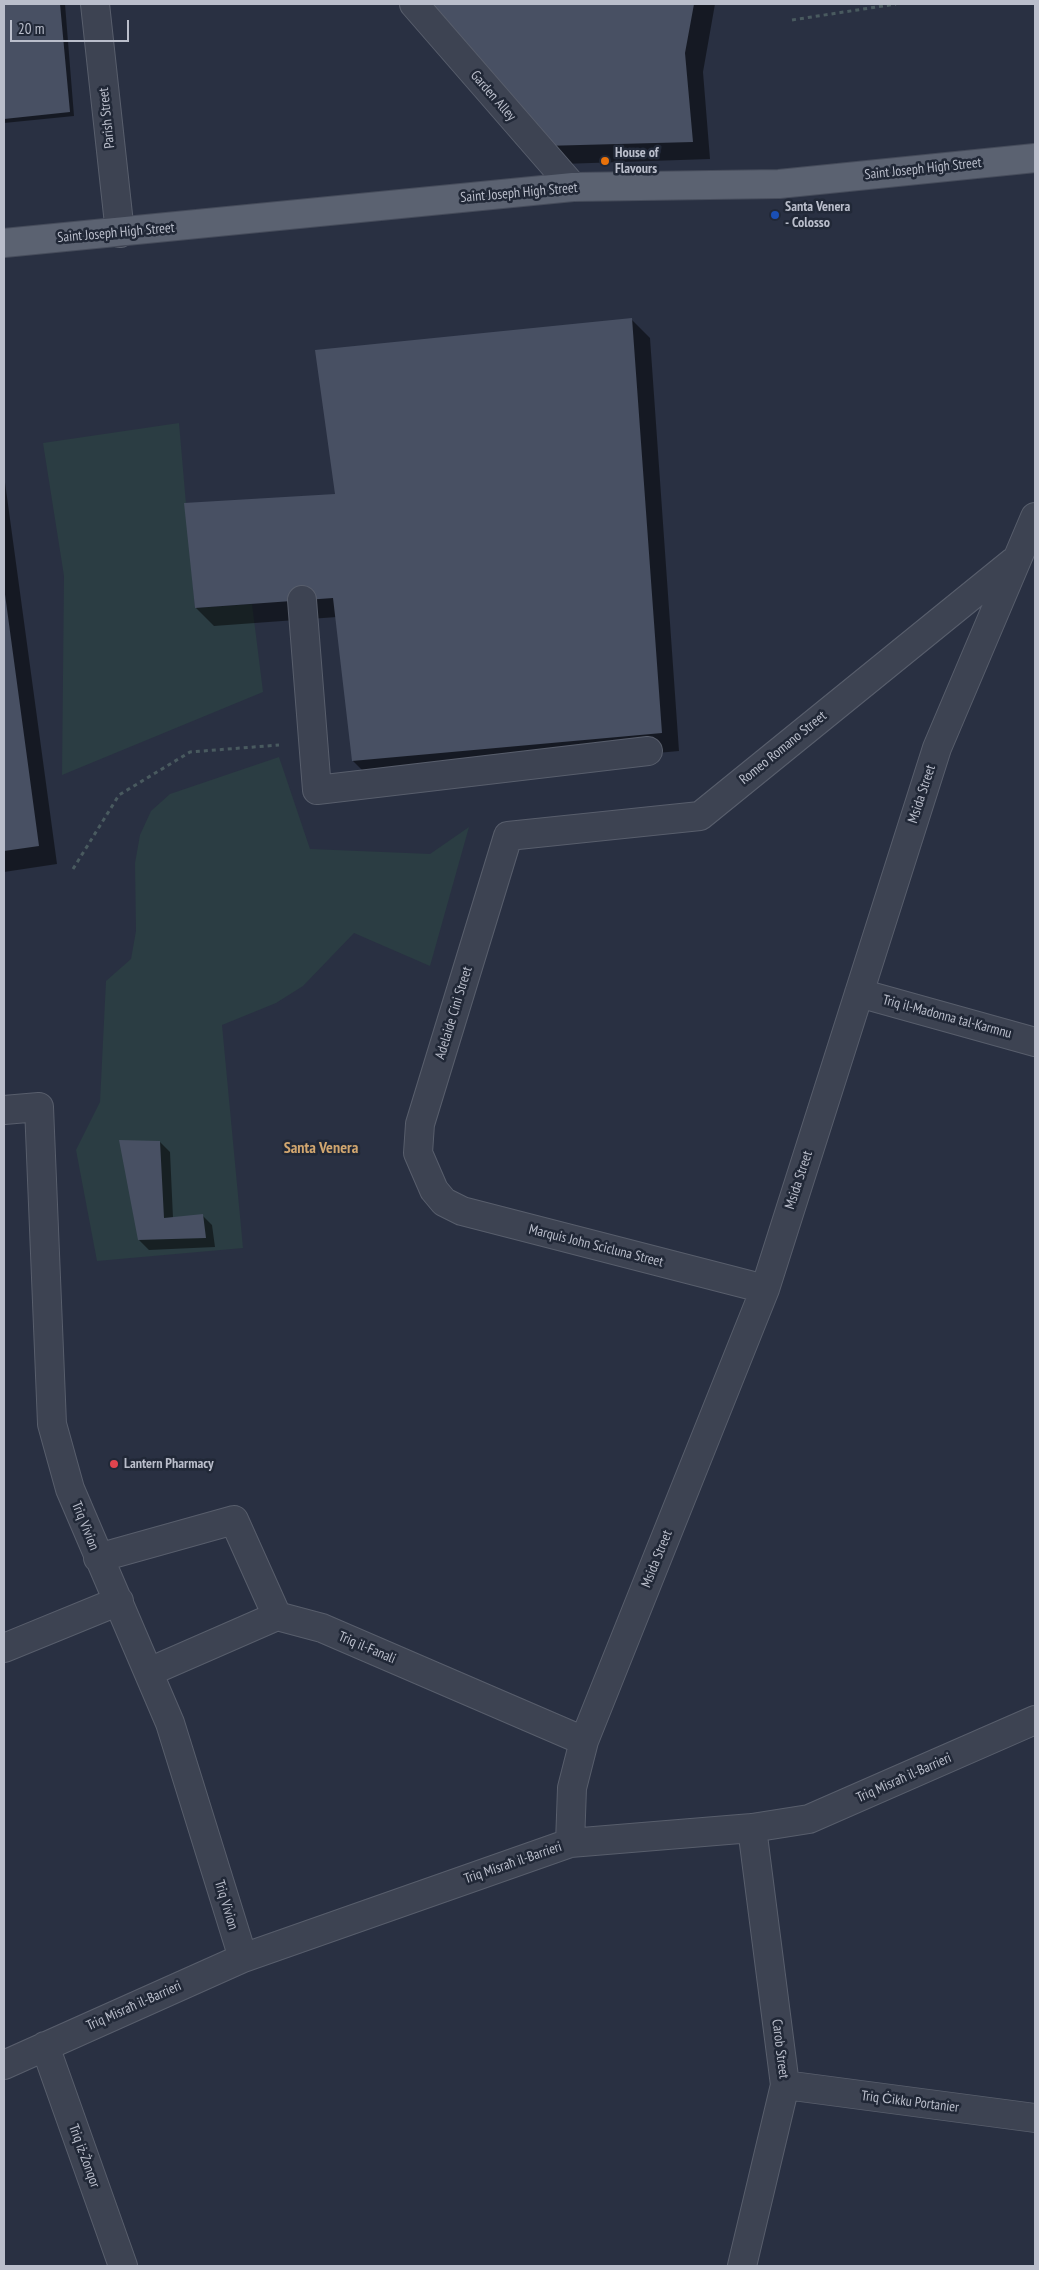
<!DOCTYPE html>
<html>
<head>
<meta charset="utf-8">
<style>
  body { margin:0 }
  #map { position:relative; width:1039px; height:2270px; overflow:hidden; background:#293042; font-family:"PT Sans Narrow",sans-serif }
  canvas { display:block }
  .frame { position:absolute; inset:0; border:5px solid #babecb; pointer-events:none }
  .scale { position:absolute; left:10px; top:20px; width:119px; height:22px; box-sizing:border-box; border:2px solid #babecb; border-top:0; padding-left:6px; font-size:15px; line-height:18px; white-space:nowrap; color:#babecb; -webkit-text-stroke:4px #212837; paint-order:stroke }
</style>
</head>
<body>
<div id="map">
<canvas width="1039" height="2270"></canvas>
<div class="frame"></div>
<div class="scale">20 m</div>
</div>
<script>
const c = document.querySelector('canvas').getContext('2d');
c.lineJoin = 'round';
function paint(path, color) { c.fillStyle = color; c.fill(path, 'evenodd'); }
const toPath = rows => new Path2D(rows.map(r => 'M' + r).join(''));
function strokePath(path, color, width, dash) { c.strokeStyle = color; c.lineWidth = width; c.lineCap = dash ? 'butt' : 'round'; c.setLineDash(dash || []); c.stroke(path); }
function label(font, color, halo, rows, align = 'center') {
  c.font = font + ' "PT Sans Narrow",sans-serif'; c.lineWidth = 5; c.setLineDash([]); c.textBaseline = 'middle'; c.strokeStyle = halo; c.fillStyle = color; for (const [text, x, y, turn = 0] of rows) {
    c.save(); c.translate(x, y); c.rotate((+turn || 0) * Math.PI / 180); c.textAlign = isNaN(turn) ? turn : align; if (halo) c.strokeText(text, 0, 0); c.fillText(text, 0, 0); c.restore();
  }
}
paint(toPath([
  [179,423,195,608,252,604,263,692,62,775,64,576,43,443],
  [279,757,310,849,430,854,469,827,430,966,354,933,303,986,276,1003,222,1025,243,1248,97,1261,76,1150,100,1102,106,981,131,959,136,931,135,863,140,835,151,811,170,794]
]), '#2b3d43');
paint(toPath([
  [4,4,65,4,74,116,4,123],
  [431,4,715,4,703,72,710,159,562,164],
  [632,320,650,338,679,751,371,779,353,761,337,617,214,626,196,608,337,495],
  [4,475,57,864,4,872],
  [160,1142,170,1152,173,1218,202,1215,212,1225,215,1247,149,1250,139,1240]
]), '#0007');
paint(toPath([
  [4,4,60,4,70,112,4,119],
  [429,4,694,4,685,53,693,142,543,146],
  [632,318,662,733,352,761,333,598,195,608,184,503,335,494,315,350],
  [4,587,39,846,4,851],
  [119,1140,160,1141,164,1218,203,1214,206,1238,138,1240]
]), '#485063');
const minor = toPath([
  [95,4,120,233],
  [414,4,573,187],
  [302,600,317,790,648,751],
  [859,993,1035,1042],
  [4,1110,39,1107,52,1424,70,1489,170,1723,243,1958],
  [765,1289,462,1211,444,1202,434,1190,418,1153,420,1124,508,836,700,816,1013,562],
  [98,1558,234,1520,277,1616],
  [4,1648,119,1601],
  [149,1672,277,1616,322,1628,584,1741],
  [570,1843,572,1788,584,1741,765,1289,937,748,1035,517],
  [45,2046,123,2266],
  [4,2065,243,1958,570,1843,752,1828,809,1819,1035,1720],
  [785,2085,1035,2118],
  [742,2266,785,2085,752,1828]
]);
const major = toPath([
  [4,243,573,187,779,184,1035,158]
]);
strokePath(minor, '#585e6c', 30);
strokePath(major, '#464c5b', 30);
strokePath(toPath([
  [792,20,896,4],
  [73,869,119,795,190,752,279,745]
]), '#495a5f', 3, [4, 4]);
strokePath(minor, '#3d4352', 28);
strokePath(major, '#5b6271', 28);
for (const [x, y, r, color] of [
  [605,161,5,"#e8710a"],
  [775,215,5,"#1a4fb4"],
  [114,1464,5,"#e0444e"]
]) { const dot = new Path2D(); dot.arc(x, y, r, 0, 2 * Math.PI); c.fillStyle = color; c.fill(dot); strokePath(dot, '#212837', 2); }
label('14px', '#babecb', '#212837', [
  ["Garden Alley",493,96,49],
  ["Parish Street",107,118,-96],
  ["Saint Joseph High Street",923,169,-6],
  ["Saint Joseph High Street",519,193,-5],
  ["Saint Joseph High Street",116,233,-5],
  ["Romeo Romano Street",783,748,-39],
  ["Msida Street",922,794,-72],
  ["Adelaide Cini Street",454,1013,-73],
  ["Triq il-Madonna tal-Karmnu",947,1017,15],
  ["Msida Street",799,1180,-72],
  ["Marquis John Scicluna Street",596,1246,14],
  ["Triq Vivion",85,1526,68],
  ["Msida Street",657,1559,-68],
  ["Triq il-Fanali",367,1648,23],
  ["Triq Misraħ il-Barrieri",904,1778,-24],
  ["Triq Misraħ il-Barrieri",513,1863,-19],
  ["Triq Vivion",226,1905,73],
  ["Triq Misraħ il-Barrieri",134,2006,-24],
  ["Carob Street",780,2049,83],
  ["Triq Ċikku Portanier",910,2102,7],
  ["Triq iż-Żonqor",84,2156,70]
]);
label('bold 14px', '#babecb', '#212837', [
  ["House of",615,153],
  ["Flavours",615,169],
  ["Santa Venera",785,207],
  ["- Colosso",785,223],
  ["Lantern Pharmacy",124,1464]
], 'left');
label('bold 16px', '#d1a66f', '#212837', [
  ["Santa Venera",321,1148]
]);
</script>
</body>
</html>
